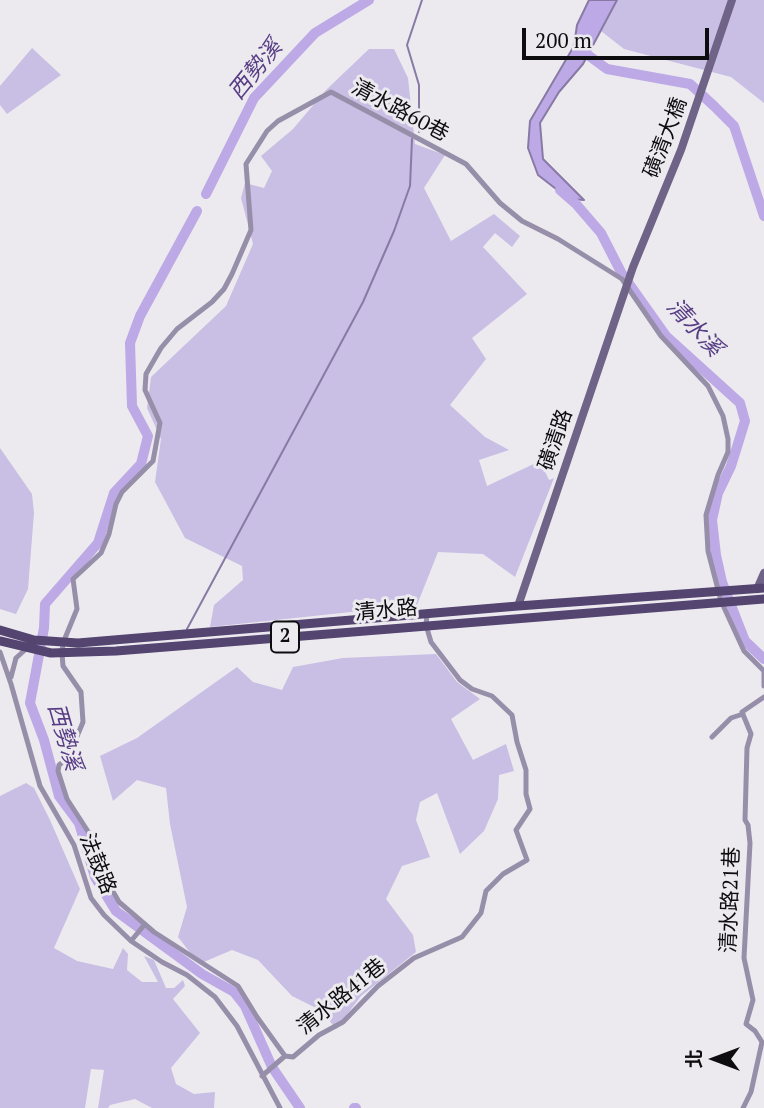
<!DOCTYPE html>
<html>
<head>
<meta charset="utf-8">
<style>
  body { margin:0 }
  #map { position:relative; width:764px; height:1108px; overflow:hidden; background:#eceaef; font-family:"PT Serif","Noto Sans TC",serif }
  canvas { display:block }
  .north { position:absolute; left:680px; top:1024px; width:70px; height:70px; -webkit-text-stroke:5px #eceaef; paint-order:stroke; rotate:270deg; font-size:19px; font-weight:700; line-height:28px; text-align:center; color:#0d0d0f }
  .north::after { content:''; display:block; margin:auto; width:24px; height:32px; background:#0d0d0f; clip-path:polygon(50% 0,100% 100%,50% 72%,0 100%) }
  .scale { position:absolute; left:522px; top:28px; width:187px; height:32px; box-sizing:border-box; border:4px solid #0d0d0f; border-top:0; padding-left:9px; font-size:21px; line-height:24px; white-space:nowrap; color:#0d0d0f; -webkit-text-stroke:5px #eceaef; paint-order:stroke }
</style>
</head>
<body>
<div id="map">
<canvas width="764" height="1108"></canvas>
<div class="north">北</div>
<div class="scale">200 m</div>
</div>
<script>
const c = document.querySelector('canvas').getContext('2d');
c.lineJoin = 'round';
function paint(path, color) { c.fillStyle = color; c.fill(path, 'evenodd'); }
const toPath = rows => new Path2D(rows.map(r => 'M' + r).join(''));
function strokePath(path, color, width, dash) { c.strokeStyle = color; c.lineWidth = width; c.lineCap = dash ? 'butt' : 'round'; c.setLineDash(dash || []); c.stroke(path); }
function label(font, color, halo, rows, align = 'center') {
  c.font = font + ' "PT Serif","Noto Sans TC",serif'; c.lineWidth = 6; c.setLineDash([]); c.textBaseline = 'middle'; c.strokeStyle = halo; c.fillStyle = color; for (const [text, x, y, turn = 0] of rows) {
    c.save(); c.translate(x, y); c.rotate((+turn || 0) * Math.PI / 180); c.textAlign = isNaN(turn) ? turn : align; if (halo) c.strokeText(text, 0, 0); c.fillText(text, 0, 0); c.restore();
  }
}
paint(toPath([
  [617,0,764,0,764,103,731,77,624,49,601,31],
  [32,48,61,75,7,114,0,105,0,86],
  [369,49,394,49,408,78,415,144,445,155,424,188,451,241,494,214,520,236,512,247,495,233,483,247,527,294,472,338,486,359,450,405,485,437,509,450,479,460,487,486,540,461,549,480,554,478,515,577,483,554,438,552,417,605,210,627,214,605,243,580,242,566,185,538,155,482,161,439,147,408,151,377,226,306,253,244,241,198,245,183,264,188,272,171,261,156,293,129,326,90],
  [0,448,32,494,34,513,28,589,16,614,0,609],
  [436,654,457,682,480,699,451,719,473,760,506,744,514,771,499,775,498,799,484,831,460,854,437,793,420,802,416,820,430,857,402,866,386,899,413,935,416,952,361,996,336,1029,322,1011,292,996,258,960,232,950,199,964,178,937,187,907,170,824,166,788,137,780,113,801,100,756,137,738,237,667,253,682,282,690,293,667,343,658],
  [26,783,34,788,50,820,80,889,54,948,77,961,113,969,123,948,128,954,127,970,142,982,158,982,144,956,154,960,166,988,174,988,183,980,185,986,173,999,200,1033,171,1068,176,1084,194,1094,215,1092,214,1108,152,1108,135,1099,110,1105,108,1108,98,1108,104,1070,91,1069,85,1108,0,1108,0,796]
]), '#c9bee4');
const water = toPath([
  [589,0,617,0,583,64,559,92,540,123,543,159,584,200,569,199,538,175,528,148,530,121,574,46,577,25,589,0]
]);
paint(water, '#bca9e5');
strokePath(water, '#887aa5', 2);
strokePath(toPath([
  [419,132,419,85,407,45,422,0],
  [187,629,363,302,394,231,410,186,412,139]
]), '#887aa5', 2);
strokePath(toPath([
  [577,47,607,69,690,84,714,106,734,126,764,216],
  [560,190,576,204,601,233,622,274,666,336,740,403,745,421,731,466,718,493,712,520,716,555,722,582,745,641,764,659],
  [206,194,254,98,315,33,369,0],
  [197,211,140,316,130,343,132,406,148,436,141,464,114,493,98,543,45,604,44,628,30,703,44,740,59,796,79,823,95,877,116,911,202,974,234,992,245,1006,272,1067,300,1108],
  [354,1108,356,1108]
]), '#bca9e5', 10);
strokePath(toPath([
  [0,652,11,684,40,786,74,845,91,898,104,915,131,941,162,962,187,975,215,997,237,1026,280,1108],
  [11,677,16,658,26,649],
  [712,737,731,718,743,714],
  [131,941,145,924],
  [285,1056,257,1017,238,986,154,932,119,902,95,860,89,833,67,799,58,771,59,765,68,758,83,722,81,692,63,666,62,654,63,643,77,609,73,579,101,553,109,534,116,504,122,492,153,461,160,423,145,390,146,374,161,348,177,329,212,302,224,289,232,274,251,230,246,164,267,131,278,121,331,92,466,164,500,203,522,221,558,239,622,279,661,336,708,386,723,416,728,439,728,452,718,475,706,515,708,551,721,601,744,651,764,671,764,686],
  [262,1076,285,1056,293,1057,319,1035,343,1022,378,986,414,958,462,937,481,913,486,891,503,874,527,860,516,830,530,809,526,794,526,770,517,742,512,715,492,696,472,689,460,680,431,642,426,625,427,615],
  [743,1108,751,1092,762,1042,755,1031,746,1024,753,1000,744,958,750,843,748,825,745,820,747,748,751,734,742,712,764,697]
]), '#978fa9', 5);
strokePath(toPath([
  [757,589,764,573],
  [518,606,633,267,681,150,732,0]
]), '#6f6388', 8);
strokePath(toPath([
  [0,630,34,640,78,643,518,606,764,588],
  [0,641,51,653,116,651,764,599]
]), '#534470', 9);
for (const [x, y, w] of [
  [285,637,28]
]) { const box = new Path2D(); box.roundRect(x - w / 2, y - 15.5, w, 31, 5); c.fillStyle = '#eceaef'; c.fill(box); strokePath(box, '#0d0d0f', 2); }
label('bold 19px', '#0d0d0f', null, [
  ["2",285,637]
]);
label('21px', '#0d0d0f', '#eceaef', [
  ["清水路60巷",400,111,28],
  ["磺清大橋",666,138,-69],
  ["磺清路",556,440,-71],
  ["清水路",386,611,-5],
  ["法鼓路",97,864,68],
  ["清水路21巷",731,900,-88],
  ["清水路41巷",342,997,-39]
]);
label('italic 23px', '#573d84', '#eceaef', [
  ["西勢溪",256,70,-51],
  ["清水溪",694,328,47],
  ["西勢溪",64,737,74]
]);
</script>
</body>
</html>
